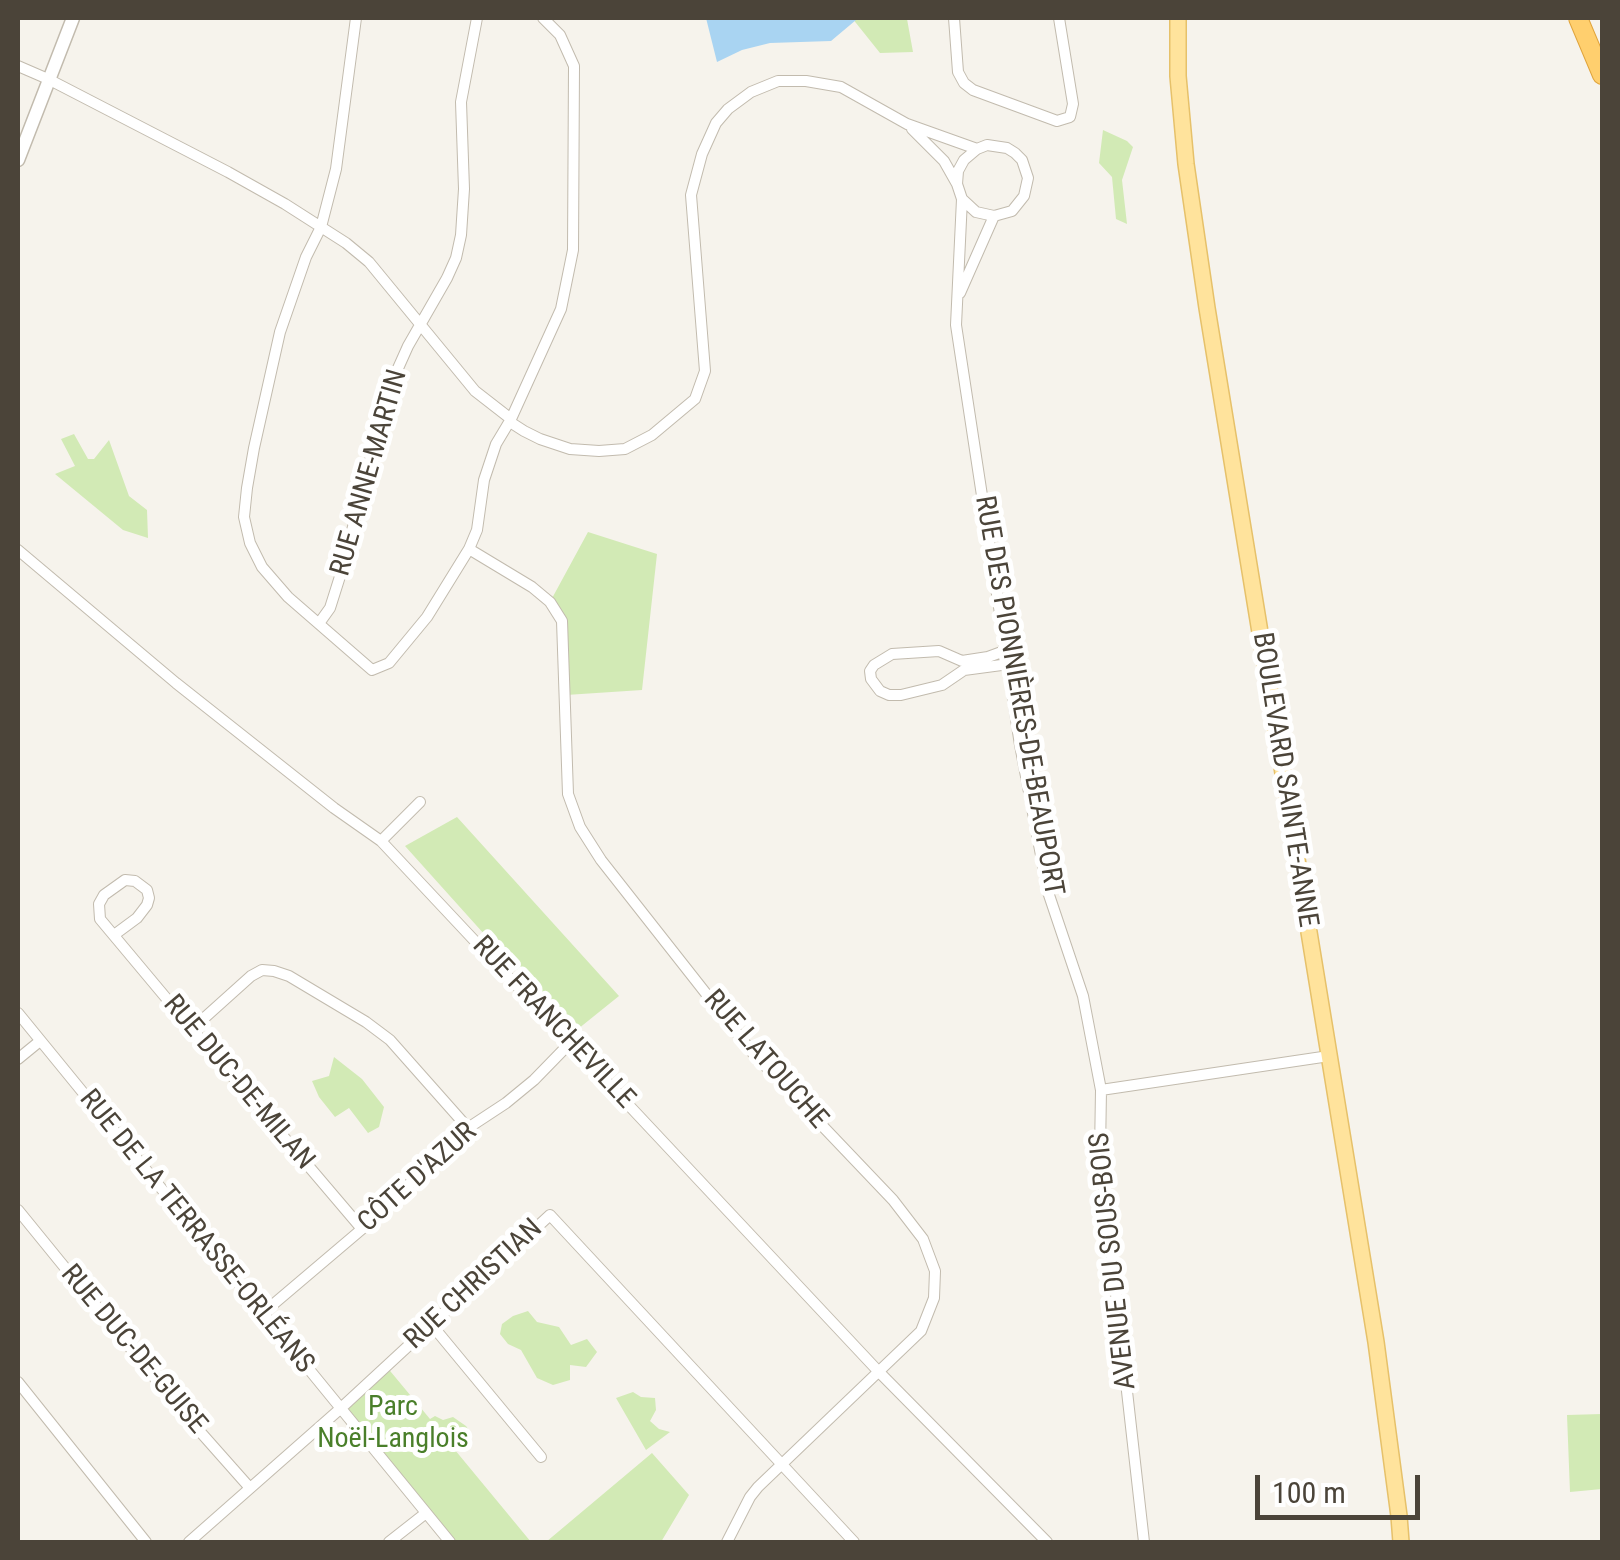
<!DOCTYPE html>
<html>
<head>
<meta charset="utf-8">
<style>
  body { margin:0 }
  #map { position:relative; width:1620px; height:1560px; overflow:hidden; background:#f6f3ec; font-family:"Roboto Condensed",sans-serif }
  canvas { display:block }
  .frame { position:absolute; inset:0; border:20px solid #4b4439; pointer-events:none }
  .scale { position:absolute; left:1255px; top:1475px; width:165px; height:45px; box-sizing:border-box; border:5px solid #4b4439; border-top:0; padding-left:12px; font-size:30px; line-height:35px; white-space:nowrap; color:#4b4439; -webkit-text-stroke:8px #fff; paint-order:stroke }
</style>
</head>
<body>
<div id="map">
<canvas width="1620" height="1560"></canvas>
<div class="frame"></div>
<div class="scale">100 m</div>
</div>
<script>
const c = document.querySelector('canvas').getContext('2d');
c.lineJoin = 'round';
function paint(path, color) { c.fillStyle = color; c.fill(path, 'evenodd'); }
const toPath = rows => new Path2D(rows.map(r => 'M' + r).join(''));
function strokePath(path, color, width, dash) { c.strokeStyle = color; c.lineWidth = width; c.lineCap = dash ? 'butt' : 'round'; c.setLineDash(dash || []); c.stroke(path); }
function label(font, color, halo, rows, align = 'center') {
  c.font = font + ' "Roboto Condensed",sans-serif'; c.lineWidth = 10; c.setLineDash([]); c.textBaseline = 'middle'; c.strokeStyle = halo; c.fillStyle = color; for (const [text, x, y, turn = 0] of rows) {
    c.save(); c.translate(x, y); c.rotate((+turn || 0) * Math.PI / 180); c.textAlign = isNaN(turn) ? turn : align; if (halo) c.strokeText(text, 0, 0); c.fillText(text, 0, 0); c.restore();
  }
}
paint(toPath([
  [852,18,907,19,913,52,880,53],
  [1103,130,1127,141,1133,147,1122,180,1127,224,1116,219,1112,177,1099,163],
  [74,434,88,459,94,459,109,440,129,496,147,510,148,538,123,530,55,474,75,466,61,439],
  [588,532,657,554,642,690,566,695,562,621,550,602],
  [457,817,619,996,573,1033,405,846],
  [334,1057,362,1079,384,1107,379,1127,368,1133,349,1108,335,1117,319,1097,312,1081,329,1076],
  [528,1311,537,1322,559,1327,571,1345,587,1339,597,1352,586,1367,570,1365,570,1380,553,1385,537,1378,521,1350,508,1344,500,1334,502,1324,513,1316],
  [386,1366,430,1419,435,1416,443,1420,453,1417,466,1426,471,1433,455,1450,531,1542,450,1542,340,1409],
  [633,1392,641,1397,655,1398,656,1410,650,1421,659,1429,670,1432,646,1450,616,1398],
  [1602,1414,1602,1489,1570,1492,1567,1415],
  [652,1453,689,1495,661,1542,546,1542]
]), '#d2eab5');
paint(toPath([
  [706,18,855,18,856,20,831,41,770,43,742,50,717,62]
]), '#a9d4f2');
const minor = toPath([
  [356,18,336,169,321,227,306,257,280,332,254,448,247,488,244,517,250,543,262,567,288,597,372,670,389,663,427,617,469,549,477,530,484,480,496,444,511,419,561,309,573,250,574,66,560,35,543,18],
  [954,18,958,72,964,83,973,90,1057,121,1070,117,1073,104,1059,18],
  [18,66,48,79,228,172,285,204,346,243,369,262,475,391,511,419,510,422,524,431,540,439,570,449,599,451,625,449,652,435,695,399,705,371,691,195,702,154,716,123,728,109,751,92,778,81,806,81,841,87,907,124,977,149],
  [912,129,944,161,957,184,962,199,976,212,994,216,1012,211,1024,196,1028,178,1022,160,1015,153,1007,148,987,145,977,149,964,160,958,171,957,184],
  [962,199,956,325,1020,745,1048,892,1083,996,1101,1090],
  [960,293,994,216],
  [469,549,532,587,550,602,562,621,568,794,580,827,601,860,752,1052,893,1200,923,1239,935,1271,934,1298,921,1331,758,1487,750,1497,727,1542],
  [18,550,176,683,334,808,381,841,879,1372,1047,1542],
  [320,622,330,608,342,570,371,456,395,375,408,346,447,278,456,258,461,235,464,189,461,102,477,18],
  [1007,650,988,657,962,661,939,651,892,654,874,665,870,671,871,679,880,691,889,695,901,695,942,685,964,670,1009,664],
  [381,841,420,802],
  [114,935,137,918,147,905,149,898,147,890,135,881,125,880,104,895,99,904,100,919,192,1029,362,1229],
  [18,1013,450,1542],
  [192,1029,251,976,262,970,274,971,289,976,366,1022,390,1040,468,1128],
  [18,1059,40,1041],
  [18,1210,180,1409,250,1488],
  [263,1313,362,1229,468,1128,506,1103,534,1080,571,1042],
  [431,1324,541,1457],
  [18,1382,146,1542],
  [189,1542,340,1409,550,1215,854,1542],
  [389,1542,426,1513],
  [1144,1542,1100,1152,1101,1090,1329,1056]
]);
const tertiary = toPath([
  [18,160,73,18]
]);
const primary = toPath([
  [1178,18,1178,76,1186,164,1207,308,1376,1342,1399,1516,1401,1542]
]);
const motorway = toPath([
  [1578,18,1602,75]
]);
strokePath(minor, '#c2bbae', 12);
strokePath(tertiary, '#c2bbae', 15);
strokePath(primary, '#e6c16a', 18);
strokePath(motorway, '#e0a43c', 20);
strokePath(minor, '#fff', 10);
strokePath(tertiary, '#fff', 12);
strokePath(primary, '#ffe39c', 15);
strokePath(motorway, '#ffcf6e', 18);
label('28px', '#4b4439', '#fff', [
  ["RUE ANNE-MARTIN",370,473,-74],
  ["RUE DES PIONNIÈRES-DE-BEAUPORT",1018,696,80],
  ["BOULEVARD SAINTE-ANNE",1284,780,81],
  ["RUE FRANCHEVILLE",553,1023,47],
  ["RUE LATOUCHE",765,1060,49],
  ["RUE DUC-DE-MILAN",238,1083,50],
  ["CÔTE D'AZUR",418,1178,-42],
  ["RUE DE LA TERRASSE-ORLÉANS",196,1232,51],
  ["AVENUE DU SOUS-BOIS",1114,1261,-96],
  ["RUE CHRISTIAN",474,1285,-43],
  ["RUE DUC-DE-GUISE",133,1350,50]
]);
label('28px', '#4a7f2a', '#fff', [
  ["Parc",393,1408],
  ["Noël-Langlois",393,1440]
]);
</script>
</body>
</html>
